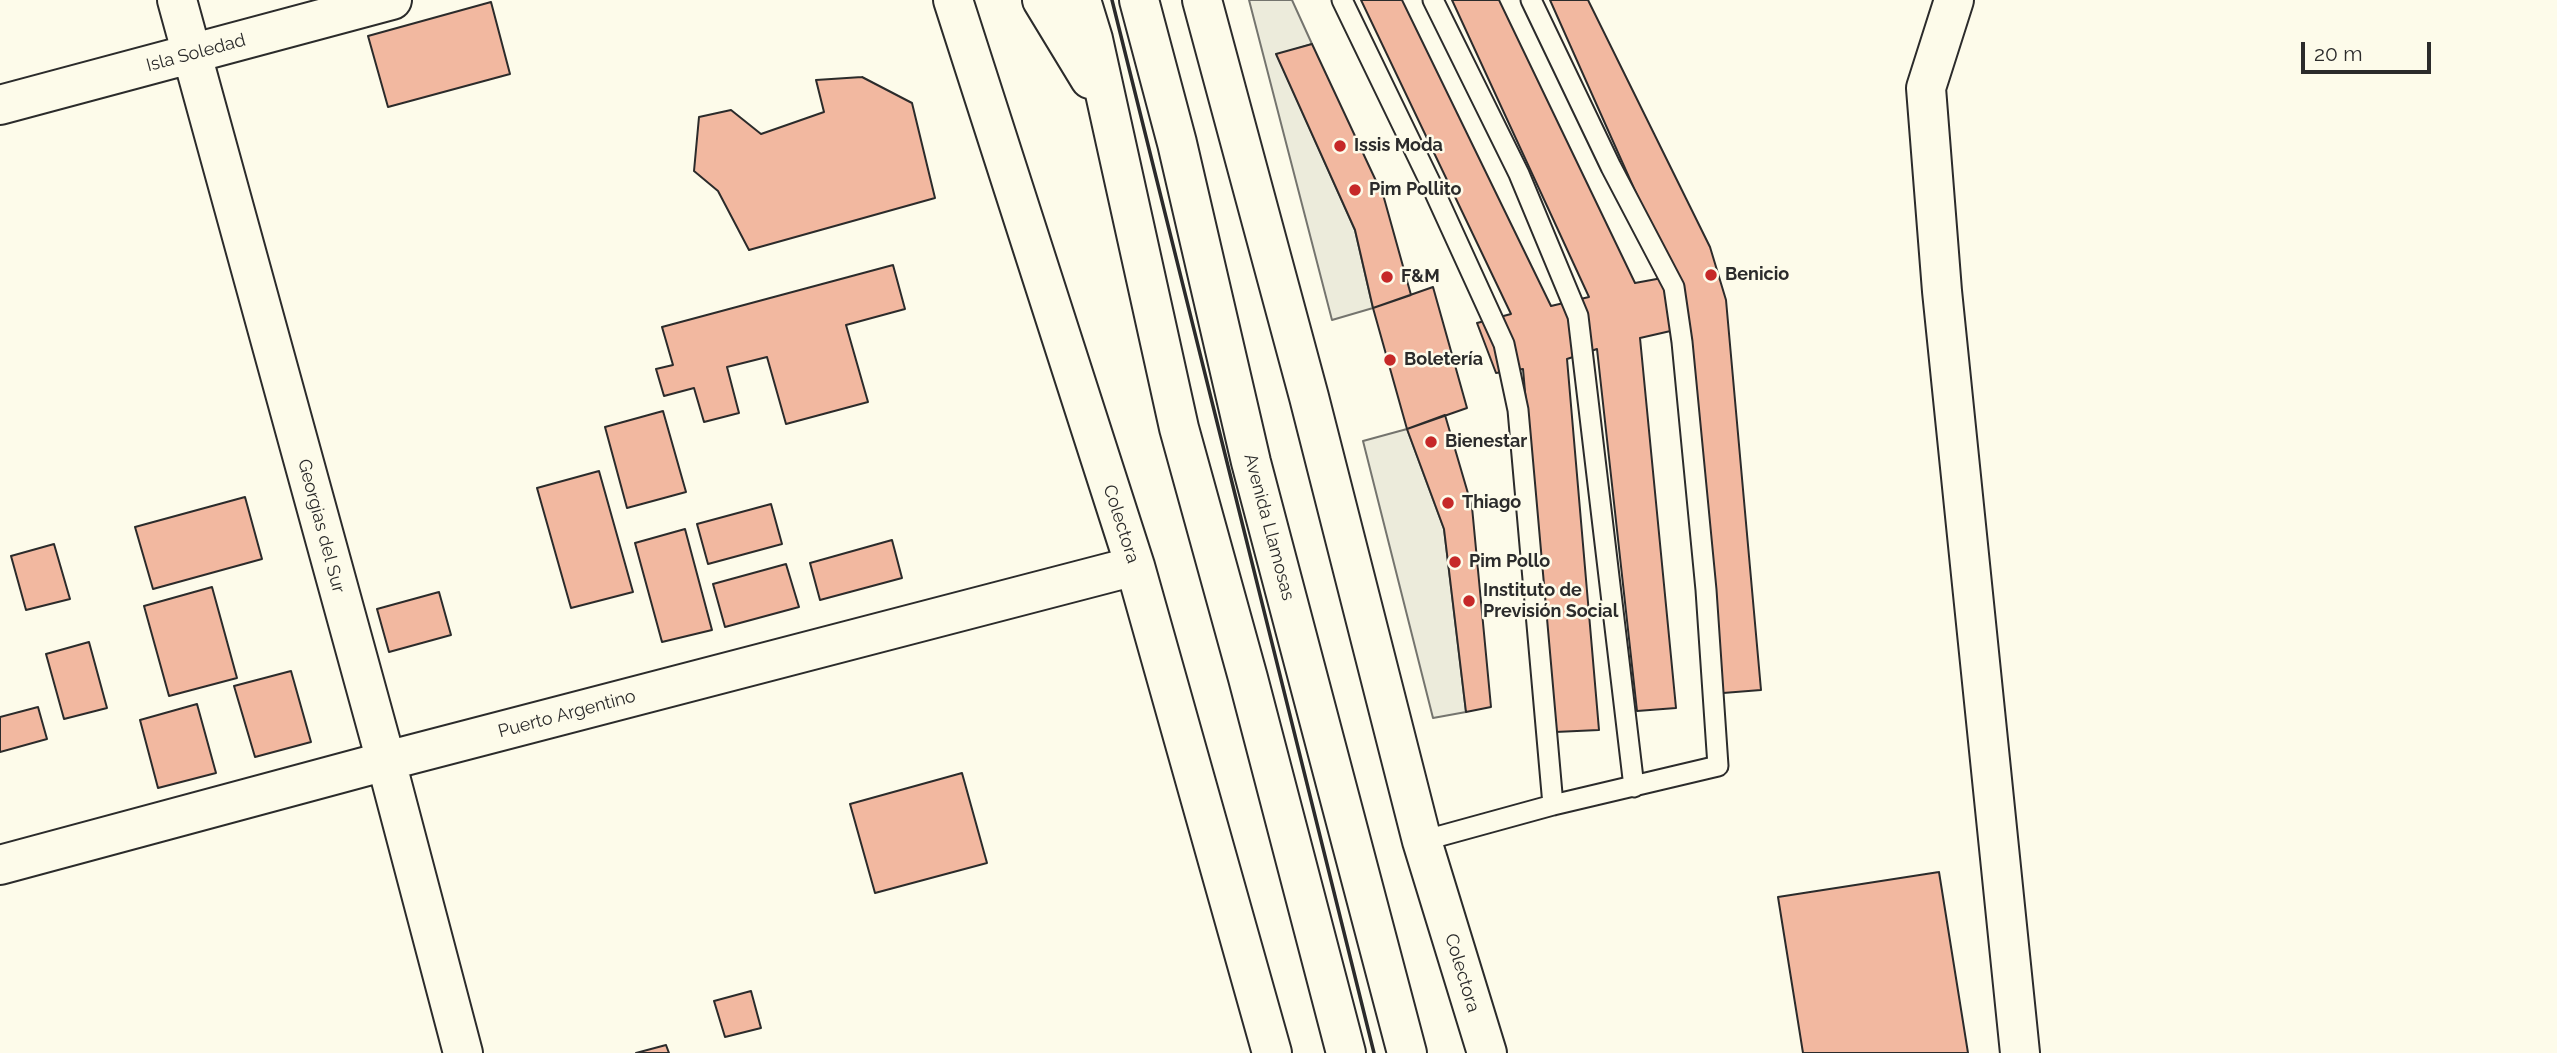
<!DOCTYPE html>
<html>
<head>
<meta charset="utf-8">
<style>
  body { margin:0 }
  #map { position:relative; width:2557px; height:1053px; overflow:hidden; background:#fdfbea; font-family:Raleway,sans-serif }
  canvas { display:block }
  .scale { position:absolute; left:2301px; top:42px; width:130px; height:32px; box-sizing:border-box; border:4px solid #2b2b2b; border-top:0; padding-left:9px; font-size:21px; line-height:24px; white-space:nowrap; color:#2b2b2b; -webkit-text-stroke:5px #fdfbea; paint-order:stroke }
</style>
</head>
<body>
<div id="map">
<canvas width="2557" height="1053"></canvas>
<div class="scale">20 m</div>
</div>
<script>
const c = document.querySelector('canvas').getContext('2d');
c.lineJoin = 'round';
function paint(path, color) { c.fillStyle = color; c.fill(path, 'evenodd'); }
const toPath = rows => new Path2D(rows.map(r => 'M' + r).join(''));
function strokePath(path, color, width, dash) { c.strokeStyle = color; c.lineWidth = width; c.lineCap = dash ? 'butt' : 'round'; c.setLineDash(dash || []); c.stroke(path); }
function label(font, color, halo, rows, align = 'center') {
  c.font = font + ' Raleway,sans-serif'; c.lineWidth = 5; c.setLineDash([]); c.textBaseline = 'middle'; c.strokeStyle = halo; c.fillStyle = color; for (const [text, x, y, turn = 0] of rows) {
    c.save(); c.translate(x, y); c.rotate((+turn || 0) * Math.PI / 180); c.textAlign = isNaN(turn) ? turn : align; if (halo) c.strokeText(text, 0, 0); c.fillText(text, 0, 0); c.restore();
  }
}
const green = toPath([
  [1249,0,1292,0,1312,44,1277,55,1355,230,1373,308,1332,320,1249,0],
  [1407,429,1444,529,1466,712,1433,718,1363,441,1407,429]
]);
paint(green, '#ecebdb');
strokePath(green, '#74746e', 2);
const building = toPath([
  [1361,0,1402,0,1551,306,1589,297,1452,0,1499,0,1635,283,1673,276,1550,0,1588,0,1710,247,1726,300,1761,690,1723,693,1688,327,1640,338,1676,708,1637,711,1597,349,1567,359,1599,730,1555,732,1523,369,1496,373,1477,323,1511,314,1361,0],
  [491,2,510,74,388,107,368,36,491,2],
  [1312,44,1384,198,1411,295,1373,308,1355,230,1276,54,1312,44],
  [862,77,912,103,935,198,749,250,718,191,694,171,699,117,731,110,761,134,824,112,816,80,862,77],
  [893,265,905,309,846,325,868,402,786,424,767,357,727,367,739,413,704,422,694,388,664,396,656,369,673,365,662,327,893,265],
  [1433,287,1467,408,1407,429,1373,308,1433,287],
  [663,411,686,492,627,508,605,427,663,411],
  [1445,415,1472,507,1491,707,1466,712,1444,529,1407,429,1445,415],
  [599,471,633,592,571,608,537,488,599,471],
  [245,497,262,559,153,589,135,527,245,497],
  [771,504,782,544,708,564,697,524,771,504],
  [685,529,712,630,662,642,635,543,685,529],
  [892,540,902,578,820,600,810,563,892,540],
  [54,544,70,599,26,610,11,556,54,544],
  [786,564,799,607,725,627,713,584,786,564],
  [212,587,237,678,169,696,144,606,212,587],
  [439,592,451,635,389,652,377,609,439,592],
  [89,642,107,708,64,719,46,654,89,642],
  [291,671,311,742,255,757,234,686,291,671],
  [197,704,216,773,158,788,140,720,197,704],
  [38,707,47,739,0,752,0,717,38,707],
  [962,773,987,863,875,893,850,804,962,773],
  [1939,872,1968,1053,1803,1053,1778,897,1939,872],
  [751,991,761,1028,725,1037,714,1001,751,991],
  [666,1045,669,1053,636,1053,666,1045]
]);
paint(building, '#f2b8a0');
strokePath(building, '#2b2b2b', 2);
const service = toPath([
  [1342,0,1430,182,1504,344,1518,410,1553,805],
  [1433,0,1519,174,1578,316,1634,787],
  [1422,841,1553,805,1718,766,1706,590,1682,342,1674,287,1611,167,1531,0]
]);
const minor = toPath([
  [177,0,386,761,463,1053],
  [953,0,1135,566,1272,1053],
  [1202,0,1309,397,1422,841,1487,1053],
  [1954,0,1926,88,1942,291,2020,1053],
  [0,105,392,0],
  [0,865,386,761,1135,566]
]);
const trunk = toPath([
  [1042,0,1090,79],
  [1081,0,1093,39,1179,428,1248,678,1346,1053],
  [1139,0,1177,143,1251,462,1407,1053]
]);
strokePath(service, '#2b2b2b', 23);
strokePath(minor, '#2b2b2b', 42);
strokePath(trunk, '#2b2b2b', 42);
strokePath(service, '#fdfbea', 19);
strokePath(minor, '#fdfbea', 38);
strokePath(trunk, '#fdfbea', 38);
strokePath(toPath([
  [1112,0,1374,1053]
]), '#2b2b2b', 3.5);
for (const [x, y, r, color] of [
  [1340,146,7,"#c62828"],
  [1355,190,7,"#c62828"],
  [1711,275,7,"#c62828"],
  [1387,277,7,"#c62828"],
  [1390,360,7,"#c62828"],
  [1431,442,7,"#c62828"],
  [1448,503,7,"#c62828"],
  [1455,562,7,"#c62828"],
  [1469,601,7,"#c62828"]
]) { const dot = new Path2D(); dot.arc(x, y, r, 0, 2 * Math.PI); c.fillStyle = color; c.fill(dot); strokePath(dot, '#fdfbea', 2.5); }
label('18px', '#2b2b2b', '#fdfbea', [
  ["Isla Soledad",196,53,-15],
  ["Colectora",1121,524,72],
  ["Georgias del Sur",321,526,75],
  ["Avenida Llamosas",1269,527,75],
  ["Puerto Argentino",567,714,-15],
  ["Colectora",1462,973,73]
]);
label('bold 18px', '#2b2b2b', '#fdfbea', [
  ["Issis Moda",1354,146],
  ["Pim Pollito",1369,190],
  ["Benicio",1725,275],
  ["F&M",1401,277],
  ["Boletería",1404,360],
  ["Bienestar",1445,442],
  ["Thiago",1462,503],
  ["Pim Pollo",1469,562],
  ["Instituto de",1483,591],
  ["Previsión Social",1483,612]
], 'left');
</script>
</body>
</html>
